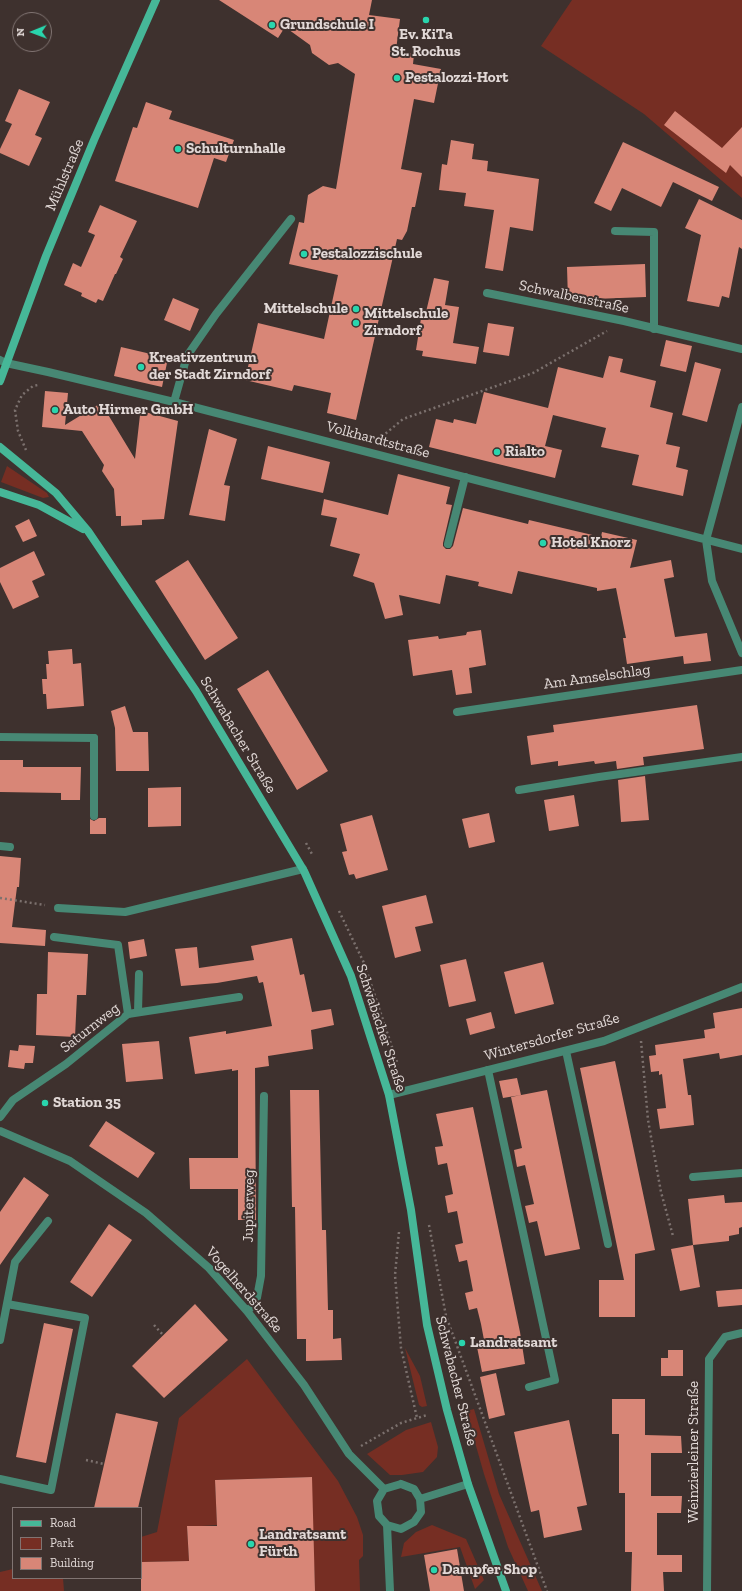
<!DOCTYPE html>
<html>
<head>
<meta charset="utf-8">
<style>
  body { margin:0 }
  #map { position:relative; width:742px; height:1591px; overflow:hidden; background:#3e312e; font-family:"Zilla Slab",serif }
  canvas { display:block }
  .legend { position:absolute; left:12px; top:1507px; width:130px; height:72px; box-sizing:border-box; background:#3e312e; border:1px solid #807472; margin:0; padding:5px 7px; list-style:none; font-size:12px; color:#e2d9d7 }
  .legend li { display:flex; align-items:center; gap:8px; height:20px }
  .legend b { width:20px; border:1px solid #807472 }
  .north { position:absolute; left:12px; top:12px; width:40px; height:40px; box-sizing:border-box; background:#3e312e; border:1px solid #807472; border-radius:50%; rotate:269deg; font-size:11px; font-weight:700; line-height:16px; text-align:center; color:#e2d9d7 }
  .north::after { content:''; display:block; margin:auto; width:14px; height:18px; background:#29d5ad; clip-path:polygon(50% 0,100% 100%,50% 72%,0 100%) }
</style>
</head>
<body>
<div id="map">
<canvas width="742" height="1591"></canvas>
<ul class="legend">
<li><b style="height:5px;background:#46b798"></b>Road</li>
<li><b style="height:11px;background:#762e23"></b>Park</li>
<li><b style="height:11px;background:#d88677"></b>Building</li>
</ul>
<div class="north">N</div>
</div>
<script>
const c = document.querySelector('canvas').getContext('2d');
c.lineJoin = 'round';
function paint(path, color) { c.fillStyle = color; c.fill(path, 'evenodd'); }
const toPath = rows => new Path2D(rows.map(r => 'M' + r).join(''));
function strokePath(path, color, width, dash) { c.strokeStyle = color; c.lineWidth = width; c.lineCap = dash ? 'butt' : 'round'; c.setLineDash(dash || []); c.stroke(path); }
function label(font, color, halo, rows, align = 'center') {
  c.font = font + ' "Zilla Slab",serif'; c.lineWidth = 4; c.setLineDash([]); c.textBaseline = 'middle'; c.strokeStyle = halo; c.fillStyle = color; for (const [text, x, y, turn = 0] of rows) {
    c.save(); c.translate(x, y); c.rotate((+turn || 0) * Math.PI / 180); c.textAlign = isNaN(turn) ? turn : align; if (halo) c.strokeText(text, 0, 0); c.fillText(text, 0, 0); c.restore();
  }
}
paint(toPath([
  [572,0,742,0,742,198,644,114,541,46],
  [7,466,47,493,49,497,43,498,1,482],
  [405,1348,420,1376,427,1406,422,1407,419,1405],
  [247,1359,338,1481,357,1517,363,1535,363,1556,359,1560,360,1591,315,1591,311,1477,215,1480,217,1525,187,1527,189,1561,141,1562,141,1537,157,1532,179,1418],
  [474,1409,499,1494,542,1591,528,1591,508,1547,484,1474,466,1411],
  [431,1422,438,1447,437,1457,423,1472,402,1475,390,1475,367,1454,406,1430],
  [432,1525,466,1539,484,1580,475,1589,460,1547,401,1557,404,1543,416,1532],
  [13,1569,13,1578,63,1578,64,1591,0,1591,0,1572]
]), '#762e23');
paint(toPath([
  [219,0,372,0,369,15,400,19,396,50,414,54,413,64,441,69,434,103,414,99,401,169,422,173,415,207,412,207,407,231,402,240,397,239,356,420,327,413,331,393,294,385,292,391,245,380,258,323,324,339,338,275,289,264,299,222,304,223,308,195,323,186,336,189,355,74,338,63,329,65,312,53,310,45,285,27,278,38],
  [19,89,50,102,35,135,42,138,29,166,0,153,0,149,12,124,5,121],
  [146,102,172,111,169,119,234,140,226,162,214,158,198,208,115,181,133,127,137,128],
  [675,111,722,148,742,127,742,177,730,165,726,173,664,125],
  [451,140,474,144,472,159,488,161,487,171,539,179,533,231,510,227,503,271,485,268,494,210,464,206,466,193,439,190,442,164,447,165],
  [623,142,719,187,712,201,673,182,661,207,622,188,611,211,594,203],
  [699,199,742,220,742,249,739,247,729,298,722,296,719,307,687,301,701,235,685,228],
  [100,205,137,221,120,257,123,259,116,274,115,274,103,301,98,299,96,303,81,296,82,293,64,285,73,263,81,267,95,235,88,232],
  [645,264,646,297,568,300,567,267],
  [434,278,449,281,445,305,459,307,453,343,479,347,476,364,422,356,423,351,416,350,422,312,426,312],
  [173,298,199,309,190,331,164,320],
  [488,323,514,327,509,356,483,352],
  [666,340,692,346,686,372,660,366],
  [121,347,168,358,162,387,114,376],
  [609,356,623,359,620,372,656,381,650,407,673,413,666,444,680,447,676,467,688,470,683,496,632,485,639,455,601,447,606,428,553,415,545,446,562,450,555,478,429,447,436,419,453,423,454,419,476,424,484,392,548,408,558,367,603,378],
  [695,362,721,369,707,422,682,415],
  [45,391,68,393,65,425,101,403,135,459,140,415,145,416,145,412,178,421,164,519,142,520,142,525,121,526,121,516,116,516,114,489,102,471,104,465,82,431,42,427],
  [209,429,237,439,224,485,230,486,225,521,189,515],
  [268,446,330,462,323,493,261,479],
  [398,474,450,487,446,504,452,505,443,543,443,546,446,549,450,549,453,546,463,508,528,524,529,520,601,537,602,532,637,540,630,568,671,560,674,577,664,579,675,637,707,633,711,661,684,664,683,656,627,664,623,638,626,638,616,588,597,591,597,588,518,571,512,594,478,586,479,582,446,575,440,604,399,595,403,615,385,619,374,583,353,576,360,554,330,546,337,518,321,515,324,499,388,515],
  [29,519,37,536,23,542,15,526],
  [34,551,45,575,32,581,39,597,13,609,0,582,0,568],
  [188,560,238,638,205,660,155,581],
  [481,630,486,665,469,668,472,693,456,695,452,670,413,676,408,640,438,636,439,639,466,635,467,632],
  [72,649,73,664,81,663,84,706,47,709,46,694,43,694,42,679,47,679,46,664,49,664,48,651],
  [268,670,328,771,297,790,237,689],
  [697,705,704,749,643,757,644,765,617,769,616,761,595,764,594,761,558,766,558,761,531,765,527,736,554,732,553,725],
  [125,706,133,732,148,732,149,771,116,771,115,728,111,711],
  [0,760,23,760,23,767,81,767,80,800,61,800,61,793,0,792],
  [645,776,649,820,621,822,618,780],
  [181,787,181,826,148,827,148,788],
  [574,795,579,826,549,831,544,800],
  [489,813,495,842,469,848,462,819],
  [372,815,388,870,356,879,354,874,349,875,342,852,347,851,340,824],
  [99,818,106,818,106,834,90,834,90,819,94,821],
  [0,856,21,858,19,887,17,887,12,927,46,930,45,946,0,943],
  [426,895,433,923,415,927,421,951,395,958,382,906],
  [292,938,300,975,304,974,312,1012,331,1009,334,1025,311,1030,313,1049,268,1056,269,1066,255,1068,256,1220,238,1220,238,1189,190,1189,189,1158,238,1158,238,1070,232,1071,232,1069,195,1074,189,1037,226,1031,226,1034,272,1026,263,982,259,983,257,976,217,983,181,986,175,949,197,947,199,968,254,960,251,946],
  [144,939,147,956,130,959,128,942],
  [48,952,88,954,86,995,77,995,75,1037,36,1035,37,994,47,994],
  [466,959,476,1001,449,1007,440,965],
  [543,962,554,1004,515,1014,504,972],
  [742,1008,742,1055,720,1059,719,1053,683,1059,688,1095,691,1095,694,1125,660,1129,657,1109,666,1108,662,1074,659,1075,659,1071,651,1072,649,1056,656,1055,655,1045,705,1038,704,1030,715,1028,713,1013],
  [491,1012,495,1028,470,1035,466,1019],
  [159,1041,163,1079,126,1082,122,1044],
  [19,1045,35,1046,33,1063,25,1063,24,1069,8,1067,10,1050,18,1051],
  [615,1061,655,1250,635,1254,635,1317,599,1317,599,1280,624,1280,580,1068],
  [517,1078,521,1095,503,1098,499,1081],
  [290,1090,319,1090,322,1230,326,1230,328,1310,333,1310,333,1339,341,1338,342,1360,306,1361,306,1339,297,1339,295,1207,292,1207],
  [547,1090,580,1249,545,1256,537,1221,529,1223,525,1206,534,1204,525,1165,517,1167,514,1150,522,1148,511,1097],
  [473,1107,520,1332,525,1364,482,1372,476,1342,484,1340,481,1324,477,1308,469,1310,465,1293,473,1291,467,1260,459,1262,455,1245,463,1243,457,1211,448,1213,445,1196,453,1194,447,1163,438,1165,435,1147,443,1146,436,1114],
  [106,1121,155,1153,138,1178,89,1146],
  [24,1177,49,1195,0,1265,0,1212],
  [724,1195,725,1203,742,1202,742,1227,739,1228,739,1234,729,1236,729,1241,693,1245,688,1199],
  [109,1224,132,1240,92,1297,70,1282],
  [693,1245,700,1287,680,1291,671,1249],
  [742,1289,742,1305,718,1307,716,1291],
  [195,1304,228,1340,164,1398,132,1366],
  [44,1323,73,1329,46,1463,16,1457],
  [668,1350,683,1350,683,1376,661,1376,661,1358,668,1358],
  [496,1373,505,1415,489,1419,480,1377],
  [612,1399,645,1399,645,1435,681,1436,682,1453,651,1453,651,1496,682,1496,681,1513,657,1513,657,1555,682,1555,682,1572,663,1572,664,1591,631,1591,632,1552,625,1552,625,1493,619,1493,619,1434,612,1434],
  [116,1413,158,1422,138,1508,94,1508],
  [569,1420,587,1505,577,1507,582,1530,544,1538,539,1510,531,1512,514,1432],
  [312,1477,315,1591,141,1591,141,1562,189,1561,187,1526,217,1526,215,1480],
  [457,1549,464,1591,430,1591,424,1555]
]), '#d88677');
strokePath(toPath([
  [378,440,403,419,533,373,607,331],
  [26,450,18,431,15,410,22,395,33,386,38,385],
  [306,843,312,854],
  [0,898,45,905],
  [339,911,364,963,398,1065],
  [641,1041,648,1120,661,1192,673,1236],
  [429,1225,446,1316,547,1591],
  [399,1232,395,1275,401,1348,417,1418],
  [154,1325,163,1335],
  [361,1446,401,1423,427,1415],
  [86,1460,104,1464]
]), '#7c716e', 2.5, [2, 3]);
strokePath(toPath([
  [615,231,654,232,654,329],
  [174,402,187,356,216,314,291,219],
  [448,544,465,477],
  [457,712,742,670],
  [94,738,94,816],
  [519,790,599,777,742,757],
  [0,846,10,847],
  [58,908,125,912,303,869],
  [54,937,118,945,128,1014],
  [138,1012,139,974],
  [566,1051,608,1244],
  [488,1070,555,1380,529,1387],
  [0,1340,15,1262,48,1221],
  [0,1479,51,1490,85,1318,7,1304]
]), '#478874', 8);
strokePath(toPath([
  [487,293,624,321,742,349],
  [0,360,6,363,48,372,174,402,742,549],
  [742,407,706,540,712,581,742,653],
  [0,737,94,738],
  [389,1095,604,1041,742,987],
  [0,1117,13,1100,66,1064,128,1014,239,997],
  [0,1131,70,1161,146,1213,209,1268,247,1311,304,1385,349,1454,384,1489],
  [693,1177,742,1173],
  [247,1311,256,1303,261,1276,264,1096],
  [401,1484,414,1489,420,1499,421,1512,414,1522,401,1529,387,1525,379,1516,377,1501,384,1489,401,1484],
  [420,1499,468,1484],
  [387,1525,390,1591],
  [707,1591,709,1359,725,1337,742,1333]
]), '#478874', 8);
strokePath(toPath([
  [0,381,46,256,94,140,156,0],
  [0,447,56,493,88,531,196,691,304,871,351,976,389,1095,411,1210,427,1325,447,1410,468,1484,506,1591],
  [0,492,39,505,83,529]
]), '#46b798', 8);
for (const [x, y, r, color] of [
  [426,20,4,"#29d5ad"],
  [272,25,4,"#29d5ad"],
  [397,78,4,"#29d5ad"],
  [178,149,4,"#29d5ad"],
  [304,254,4,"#29d5ad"],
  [356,309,4,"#29d5ad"],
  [356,323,4,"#29d5ad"],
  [141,367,4,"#29d5ad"],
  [55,410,4,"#29d5ad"],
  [497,452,4,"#29d5ad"],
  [543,543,4,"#29d5ad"],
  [45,1103,4,"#29d5ad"],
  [462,1343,4,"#29d5ad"],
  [251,1544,4,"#29d5ad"],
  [434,1570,4,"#29d5ad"]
]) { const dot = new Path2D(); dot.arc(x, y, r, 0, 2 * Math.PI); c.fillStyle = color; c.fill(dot); strokePath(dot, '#3e312e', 1.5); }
label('bold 15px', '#e2d9d7', '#3e312e', [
  ["Grundschule I",280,25],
  ["Ev. KiTa",426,35,"center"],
  ["St. Rochus",426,52,"center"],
  ["Pestalozzi-Hort",405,78],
  ["Schulturnhalle",186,149],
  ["Pestalozzischule",312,254],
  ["Mittelschule",348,309,"right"],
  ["Mittelschule",364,314],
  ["Zirndorf",364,331],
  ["Kreativzentrum",149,358],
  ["der Stadt Zirndorf",149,375],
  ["Auto Hirmer GmbH",63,410],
  ["Rialto",505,452],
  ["Hotel Knorz",551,543],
  ["Station 35",53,1103],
  ["Landratsamt",470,1343],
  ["Landratsamt",259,1535],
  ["Fürth",259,1552],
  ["Dampfer Shop",442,1570]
], 'left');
label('15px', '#e2d9d7', '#3e312e', [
  ["Mühlstraße",65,175,-67],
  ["Schwalbenstraße",574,297,12],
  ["Volkhardtstraße",378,440,15],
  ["Am Amselschlag",597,677,-8],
  ["Schwabacher Straße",238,735,59],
  ["Saturnweg",90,1028,-38],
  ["Schwabacher Straße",381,1028,72],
  ["Wintersdorfer Straße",552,1037,-16],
  ["Jupiterweg",249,1206,-89],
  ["Vogelherdstraße",244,1290,49],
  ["Schwabacher Straße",456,1381,76],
  ["Weinzierleiner Straße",694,1452,-90]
]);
</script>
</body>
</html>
